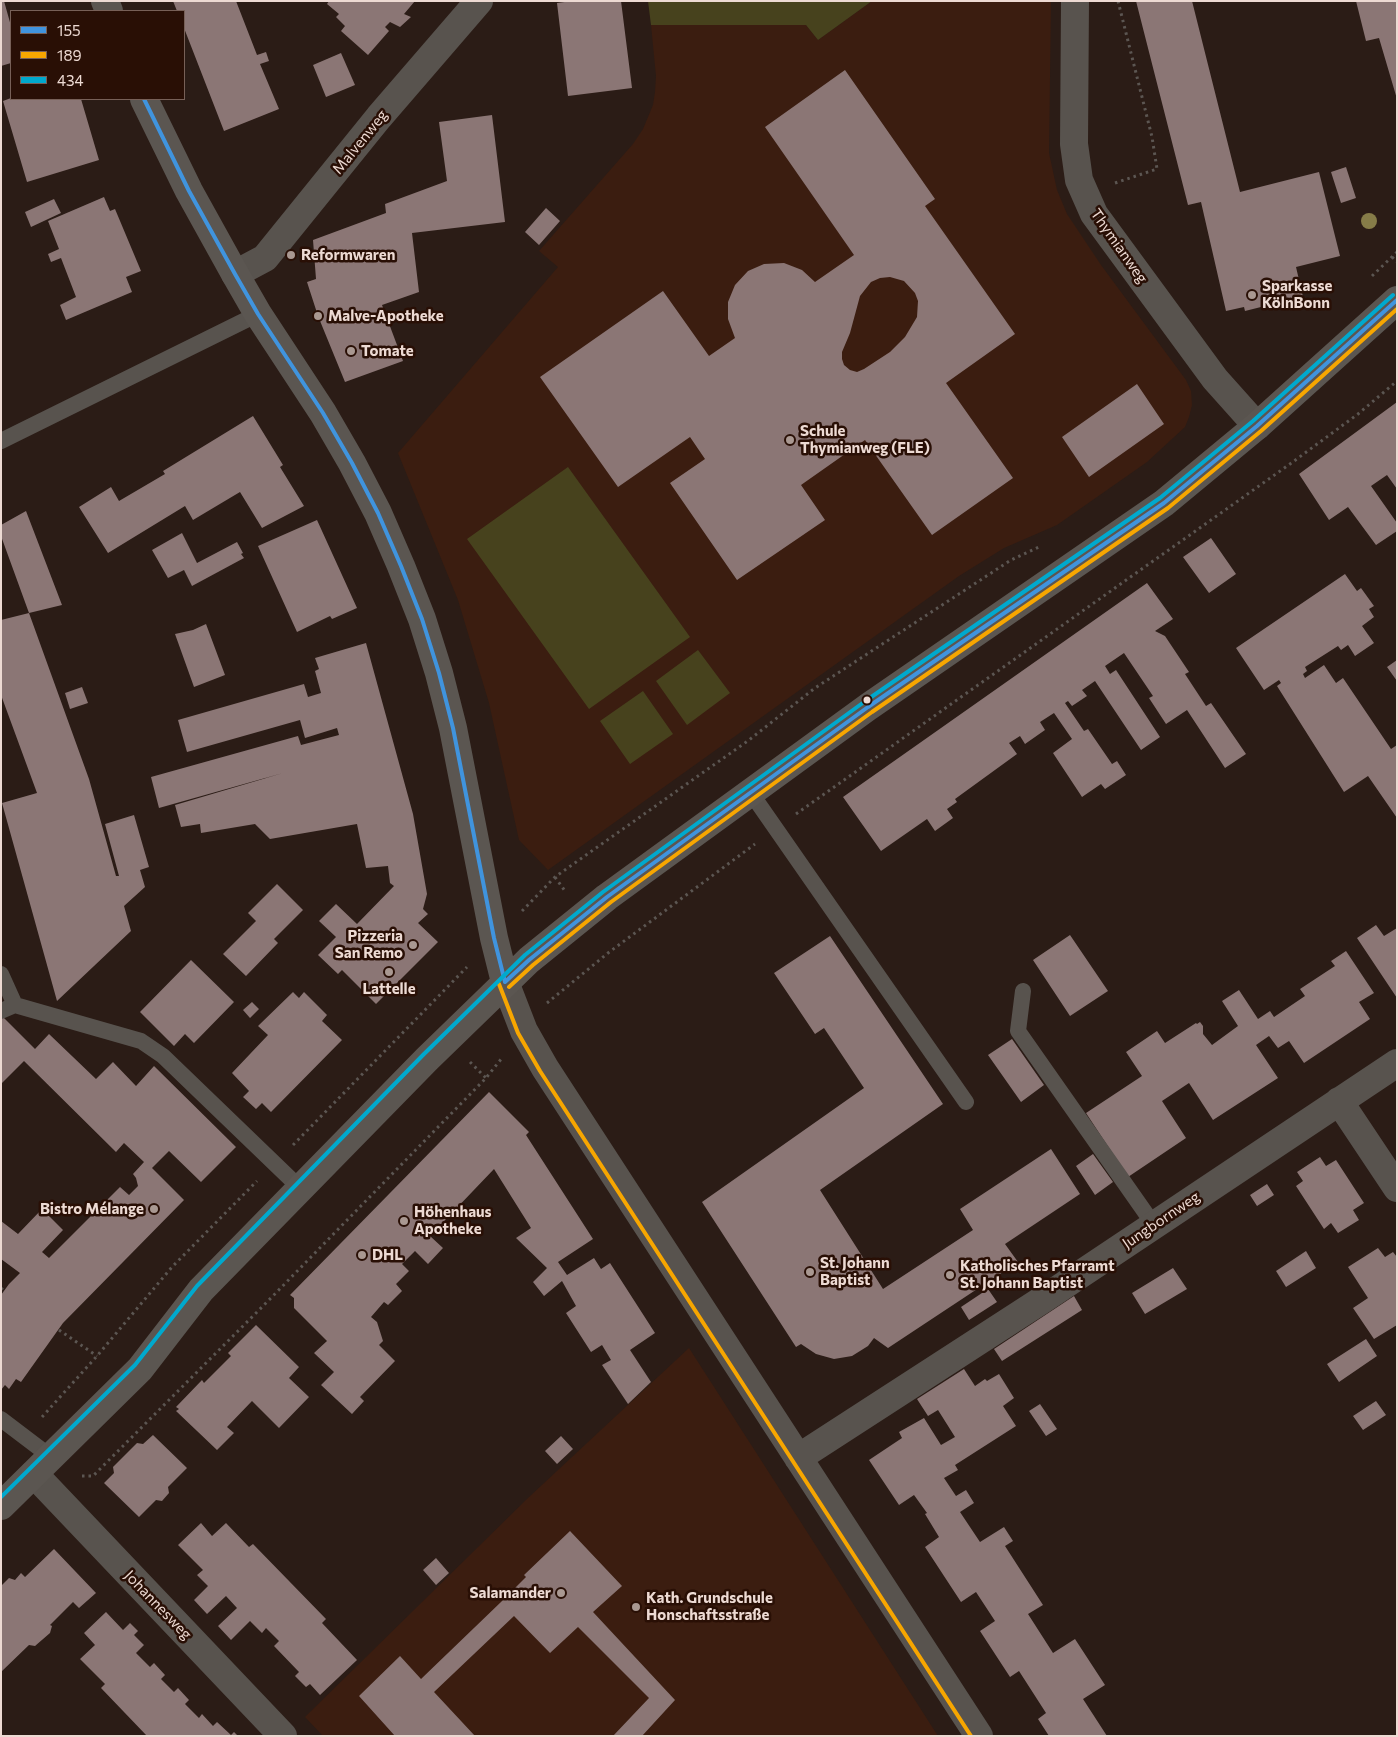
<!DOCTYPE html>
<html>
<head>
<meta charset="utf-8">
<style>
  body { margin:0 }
  #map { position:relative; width:1398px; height:1737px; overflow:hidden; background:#2b1c16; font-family:Commissioner,sans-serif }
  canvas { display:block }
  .frame { position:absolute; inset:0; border:2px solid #eddad3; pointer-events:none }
  .legend { position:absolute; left:10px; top:10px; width:175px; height:90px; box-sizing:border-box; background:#290f05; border:1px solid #776057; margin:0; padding:6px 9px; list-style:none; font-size:15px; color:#eddad3 }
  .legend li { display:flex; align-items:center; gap:10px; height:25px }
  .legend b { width:25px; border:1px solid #776057 }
</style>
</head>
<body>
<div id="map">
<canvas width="1398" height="1737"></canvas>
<div class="frame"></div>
<ul class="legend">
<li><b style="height:6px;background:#4094de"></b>155</li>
<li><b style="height:6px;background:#f7a600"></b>189</li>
<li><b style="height:6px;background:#00a9ce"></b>434</li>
</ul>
</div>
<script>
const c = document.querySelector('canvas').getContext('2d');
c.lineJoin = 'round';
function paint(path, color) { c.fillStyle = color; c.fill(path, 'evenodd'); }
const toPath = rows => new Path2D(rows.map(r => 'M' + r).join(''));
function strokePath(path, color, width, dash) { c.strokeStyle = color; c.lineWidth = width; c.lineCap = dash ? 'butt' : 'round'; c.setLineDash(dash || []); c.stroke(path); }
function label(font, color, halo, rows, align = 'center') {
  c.font = font + ' Commissioner,sans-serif'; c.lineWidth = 5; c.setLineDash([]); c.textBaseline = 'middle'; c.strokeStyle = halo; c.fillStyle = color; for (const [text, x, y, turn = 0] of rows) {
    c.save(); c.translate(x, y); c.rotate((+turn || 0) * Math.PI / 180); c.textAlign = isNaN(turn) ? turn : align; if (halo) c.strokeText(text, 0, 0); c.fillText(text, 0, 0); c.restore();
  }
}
paint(toPath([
  [872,1,1051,1,1049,153,1057,190,1067,214,1101,265,1186,380,1191,391,1192,405,1189,417,1185,427,1147,462,1057,525,1004,548,959,576,548,870,519,840,489,703,458,600,398,453,558,267,539,251,633,144,643,129,653,105,655,92,656,76,651,25,806,25,818,40],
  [689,1348,938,1736,323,1736,305,1717,528,1498]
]), '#3b1d10');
paint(toPath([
  [648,1,872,1,818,40,806,25,651,25],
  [568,467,690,637,589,709,467,539],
  [698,650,730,693,687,725,656,681],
  [643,691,673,734,630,764,600,721]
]), '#47421d');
paint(toPath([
  [1,1,4,1,11,26,11,63,1,66],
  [173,1,236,1,257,55,266,52,269,61,260,64,279,109,224,131,184,28,184,11,177,11],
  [329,1,415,1,404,14,411,17,400,27,390,22,385,27,389,31,368,55,341,31,345,26,336,17,339,14,327,4],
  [572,1,621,1,632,88,568,96,557,3],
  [1136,1,1192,1,1240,192,1319,172,1340,256,1296,267,1304,301,1278,307,1277,303,1245,311,1244,307,1226,311,1201,202,1188,205],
  [1356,1,1397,1,1397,99,1379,38,1366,41],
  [341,53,355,85,326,97,313,65],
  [845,70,935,199,925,206,1015,334,946,383,1013,478,932,535,865,440,801,485,825,520,737,580,670,483,705,459,690,437,618,487,540,377,663,291,709,356,735,338,728,319,728,302,735,285,748,271,764,264,784,263,802,270,815,282,854,255,765,127],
  [890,277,904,281,915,293,918,301,917,317,905,337,890,352,864,369,857,372,850,370,844,365,842,359,842,352,850,333,860,296,871,282,880,278],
  [11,98,81,99,99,160,27,182,3,101],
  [492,115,505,222,412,233,419,292,382,305,403,361,345,382,318,316,307,282,316,279,313,240,386,213,385,204,447,181,439,122],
  [1346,167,1356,198,1341,203,1331,172],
  [104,197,110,211,115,209,141,271,126,277,132,292,66,320,60,305,76,297,61,258,51,262,48,254,59,249,48,221],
  [54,199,61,213,31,227,25,212],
  [546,208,560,221,539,245,525,232],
  [1137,384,1164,424,1089,477,1062,437],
  [1397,402,1397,489,1387,475,1371,486,1397,523,1397,531,1376,545,1348,507,1329,520,1299,474],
  [253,416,283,465,280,467,304,506,262,528,240,492,193,520,185,506,108,553,79,507,111,487,119,501,165,474,163,471],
  [26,511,62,605,29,613,1,536,1,525],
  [317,520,357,608,332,619,330,616,297,632,258,546],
  [182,533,197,563,237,542,243,553,241,554,244,558,192,586,184,570,168,578,152,550],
  [1211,538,1236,574,1209,593,1183,557],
  [1345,574,1357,591,1361,588,1374,606,1369,609,1374,617,1362,626,1374,643,1355,656,1348,645,1341,650,1338,646,1305,667,1307,671,1303,674,1305,678,1324,665,1336,683,1343,678,1391,749,1397,745,1397,818,1368,776,1344,792,1277,686,1281,683,1279,680,1264,690,1236,648],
  [1147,583,1173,619,1155,631,1165,636,1189,672,1185,674,1206,706,1211,703,1246,754,1225,768,1187,710,1166,724,1149,698,1153,696,1124,653,1105,666,1110,674,1116,670,1160,737,1141,750,1095,681,1082,690,1087,696,1072,706,1068,701,1065,703,1084,731,1088,729,1112,764,1117,761,1126,775,1105,789,1101,784,1082,797,1053,753,1072,739,1054,713,1040,722,1045,730,1025,744,1020,736,1009,743,1017,754,955,799,957,802,947,809,953,818,935,831,927,819,881,851,843,797],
  [29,613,89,779,116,876,119,876,105,824,134,815,149,867,140,870,145,887,124,906,131,931,57,1001,2,803,37,793,1,695,1,620],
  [206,624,225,675,194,687,175,634,193,630],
  [366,643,413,814,427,894,423,909,428,914,418,923,438,942,376,1004,342,970,338,974,318,955,336,937,319,921,336,904,357,924,394,886,390,883,388,866,366,868,357,824,270,839,255,824,201,833,200,824,181,827,175,805,283,773,159,808,151,777,298,736,301,745,339,735,337,728,305,738,300,720,187,752,178,720,304,684,308,697,321,693,315,671,319,669,315,658],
  [1397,660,1397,681,1387,667],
  [82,687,88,703,70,709,65,693],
  [277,884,303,910,274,939,278,943,246,976,223,954,256,921,248,913],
  [1376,925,1384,936,1397,928,1397,998,1357,938],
  [1070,935,1108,991,1070,1016,1033,960],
  [830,936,943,1104,820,1190,883,1289,973,1230,960,1209,1051,1149,1080,1194,1005,1244,1018,1262,888,1348,874,1338,868,1346,852,1356,834,1359,816,1354,801,1344,796,1347,702,1202,864,1088,824,1028,815,1034,774,973],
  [1346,951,1374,993,1359,1002,1370,1019,1304,1063,1289,1041,1278,1048,1269,1036,1256,1045,1278,1078,1213,1120,1189,1083,1162,1101,1186,1138,1128,1177,1086,1113,1142,1076,1126,1052,1157,1031,1165,1043,1196,1023,1197,1024,1200,1022,1203,1026,1203,1034,1212,1045,1238,1026,1222,1001,1239,990,1258,1019,1270,1011,1274,1017,1305,996,1300,989,1335,966,1331,961],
  [191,960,234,1002,194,1043,185,1034,174,1046,140,1012],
  [293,992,299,998,304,992,327,1015,322,1021,342,1040,271,1112,262,1103,256,1109,243,1097,249,1091,232,1073,268,1035,258,1026],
  [252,1002,259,1009,250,1018,243,1010],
  [2,1016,35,1049,49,1034,96,1079,113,1062,136,1086,154,1066,236,1147,201,1182,169,1151,152,1168,184,1200,63,1323,21,1382,16,1379,9,1389,5,1385,1,1390,1,1295,9,1284,20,1273,1,1259,1,1221,18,1234,42,1209,63,1230,42,1252,49,1258,120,1187,129,1195,138,1186,136,1178,133,1174,144,1162,124,1143,116,1152,24,1061,1,1084],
  [1012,1039,1044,1085,1021,1102,988,1055],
  [489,1092,529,1132,526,1135,593,1239,558,1262,567,1275,594,1258,601,1269,610,1263,655,1333,630,1350,651,1382,628,1404,602,1365,611,1360,602,1345,591,1352,566,1313,576,1306,562,1281,544,1296,533,1282,547,1268,516,1238,531,1228,494,1169,430,1236,443,1248,428,1264,415,1251,402,1264,409,1271,396,1284,402,1291,388,1305,384,1302,371,1317,377,1322,383,1341,379,1345,395,1361,360,1397,364,1401,352,1414,321,1385,334,1372,314,1353,327,1341,294,1308,294,1298,290,1295],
  [1093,1154,1113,1182,1095,1195,1076,1166],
  [1320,1157,1326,1166,1336,1160,1364,1203,1353,1210,1359,1220,1338,1233,1331,1223,1324,1229,1296,1186,1303,1181,1297,1172],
  [1267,1184,1274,1195,1257,1206,1250,1195],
  [1378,1248,1385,1257,1393,1252,1397,1257,1397,1325,1374,1339,1353,1308,1368,1298,1348,1267],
  [1306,1251,1316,1268,1286,1287,1276,1271],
  [1173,1268,1187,1289,1145,1314,1132,1293],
  [988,1289,997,1302,969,1320,961,1307],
  [1074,1296,1082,1310,1002,1361,994,1349],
  [256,1325,299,1367,289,1378,309,1397,279,1428,252,1401,227,1427,234,1433,217,1450,176,1411,179,1409,176,1407,202,1380,204,1383,231,1356,228,1353],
  [1366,1339,1377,1356,1339,1382,1327,1364],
  [964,1369,975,1386,985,1379,987,1381,999,1374,1014,1398,1003,1406,1016,1426,955,1465,958,1470,944,1478,956,1496,966,1490,974,1503,960,1512,980,1542,1004,1527,1013,1541,1005,1546,1043,1605,1028,1614,1053,1653,1075,1639,1105,1685,1083,1699,1107,1736,1049,1736,1038,1719,1046,1713,1019,1671,1010,1677,980,1631,995,1621,976,1592,961,1602,925,1547,939,1537,925,1514,927,1513,914,1495,899,1505,869,1460,902,1438,899,1432,924,1418,941,1445,955,1437,938,1410,928,1416,917,1399],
  [1376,1401,1386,1415,1363,1430,1353,1416],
  [1040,1404,1057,1429,1046,1436,1029,1411],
  [153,1435,187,1468,168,1487,169,1493,162,1501,156,1500,139,1517,104,1483,114,1473,113,1467,137,1443,143,1444],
  [561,1436,573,1449,557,1464,545,1451],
  [201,1523,212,1536,226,1523,249,1547,253,1544,326,1619,322,1623,357,1660,320,1695,310,1684,306,1687,295,1676,299,1672,274,1646,279,1641,266,1628,262,1633,250,1621,231,1640,218,1626,237,1608,226,1596,207,1614,194,1600,208,1586,197,1575,203,1570,178,1545],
  [570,1531,622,1586,593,1612,675,1700,642,1736,613,1736,649,1698,578,1627,550,1653,514,1616,434,1692,475,1736,395,1736,359,1696,400,1656,421,1679,501,1602,526,1577,524,1575],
  [54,1549,96,1593,79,1608,73,1602,50,1625,52,1626,50,1633,35,1646,29,1645,1,1672,1,1586,9,1578,15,1580,21,1573,25,1577],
  [436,1558,449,1573,436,1585,423,1570],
  [106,1612,123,1630,130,1623,138,1631,134,1635,144,1645,136,1653,150,1667,154,1663,165,1675,161,1679,174,1692,178,1688,189,1700,185,1704,199,1718,202,1714,213,1726,217,1722,231,1735,234,1732,238,1736,147,1736,101,1688,105,1684,80,1659,95,1645,84,1633]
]), '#8b7675');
strokePath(toPath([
  [1115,183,1157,169,1152,137,1118,1],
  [1392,257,1397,262],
  [1372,276,1397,252],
  [796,814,1290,464,1358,414,1397,381],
  [555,877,565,891],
  [522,911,555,877,749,740,815,688,1011,560,1041,546],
  [547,1003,608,953,755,844],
  [470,1062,486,1078],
  [293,1145,467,967],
  [1,1288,4,1291],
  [59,1330,97,1356],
  [42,1417,97,1356,172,1267,257,1181],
  [82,1476,93,1476,267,1302,486,1078,502,1058]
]), '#5c5652', 3, [2.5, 4]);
strokePath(toPath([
  [1,441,258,314],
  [751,793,966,1102],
  [1,974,15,1005,141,1041,163,1056,300,1188],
  [1023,991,1018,1031,1154,1225],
  [1,1011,15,1005],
  [1,1419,51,1457]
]), '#58534e', 16);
strokePath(toPath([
  [1075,1,1074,144,1079,180,1094,214,1215,379,1257,426],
  [235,274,265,258,379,117,479,1],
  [505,982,524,1031,545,1068,979,1736],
  [1339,1101,1397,1188],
  [798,1458,1042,1300,1397,1063],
  [34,1474,283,1736]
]), '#58534e', 28);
strokePath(toPath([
  [105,1,109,11],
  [144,99,189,191,235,274,258,314,323,413,352,463,378,513,401,566,422,619,439,673,453,728,494,938,505,982],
  [1,1506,140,1369,201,1290,427,1059,529,960,607,897,868,707,1164,503,1257,426,1397,300]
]), '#5b5651', 28);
strokePath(toPath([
  [144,99,189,191,235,274,258,314,323,413,352,463,378,513,401,566,422,619,439,673,453,728,494,938,505,982],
  [505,982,529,960,607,897,868,707,1164,503,1257,426,1397,300]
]), '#4094de', 4);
strokePath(toPath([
  [499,984,518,1033,540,1071,971,1736],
  [509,987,533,965,611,902,872,712,1168,508,1261,431,1397,309]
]), '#f7a600', 4);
strokePath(toPath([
  [1,1497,135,1365,197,1286,423,1055,525,955,603,892,864,702,1160,498,1253,421,1393,295]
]), '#00a9ce', 4);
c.fillStyle = '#867c48';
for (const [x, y] of [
  [1369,221]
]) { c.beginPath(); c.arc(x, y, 8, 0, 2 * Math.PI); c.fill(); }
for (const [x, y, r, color] of [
  [291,255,5,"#a99891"],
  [1252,295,5,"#a99891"],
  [318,316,5,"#a99891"],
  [351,351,5,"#a99891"],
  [790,440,5,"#a99891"],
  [867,700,4.5,"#eddad3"],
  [413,945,5,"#a99891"],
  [389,972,5,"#a99891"],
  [154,1209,5,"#a99891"],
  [404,1221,5,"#a99891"],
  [362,1255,5,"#a99891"],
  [810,1272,5,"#a99891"],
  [950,1275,5,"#a99891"],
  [561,1593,5,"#a99891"],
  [636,1607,5,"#a99891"]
]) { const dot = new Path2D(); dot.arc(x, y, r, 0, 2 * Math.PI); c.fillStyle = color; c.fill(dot); strokePath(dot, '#290f05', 2); }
label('15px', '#eddad3', '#290f05', [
  ["Malvenweg",360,142,-51],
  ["Thymianweg",1119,246,55],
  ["Jungbornweg",1161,1220,-34],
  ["Johannesweg",158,1605,46]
]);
label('bold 15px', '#eddad3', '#290f05', [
  ["Reformwaren",301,255],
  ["Sparkasse",1262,286],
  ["KölnBonn",1262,303],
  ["Malve-Apotheke",328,316],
  ["Tomate",361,351],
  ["Schule",800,431],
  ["Thymianweg (FLE)",800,448],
  ["Pizzeria",403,936,"right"],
  ["San Remo",403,953,"right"],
  ["Lattelle",389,989,"center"],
  ["Bistro Mélange",144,1209,"right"],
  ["Höhenhaus",414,1212],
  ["Apotheke",414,1229],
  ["DHL",372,1255],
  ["St. Johann",820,1263],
  ["Baptist",820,1280],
  ["Katholisches Pfarramt",960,1266],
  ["St. Johann Baptist",960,1283],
  ["Salamander",551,1593,"right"],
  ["Kath. Grundschule",646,1598],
  ["Honschaftsstraße",646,1615]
], 'left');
</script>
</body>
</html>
